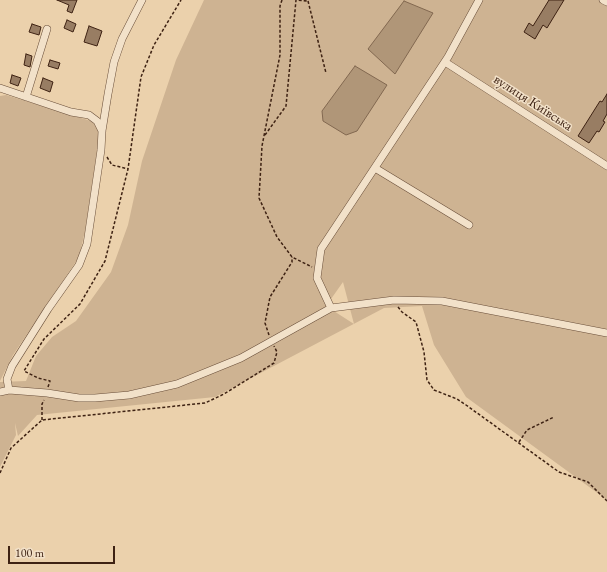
<!DOCTYPE html>
<html>
<head>
<meta charset="utf-8">
<style>
  body { margin:0 }
  #map { position:relative; width:607px; height:572px; overflow:hidden; background:#ebd1ac; font-family:"EB Garamond",serif }
  canvas { display:block }
  .scale { position:absolute; left:8px; top:546px; width:107px; height:18px; box-sizing:border-box; border:2px solid #3e2213; border-top:0; padding-left:5px; font-size:12px; line-height:14px; white-space:nowrap; color:#3e2213; -webkit-text-stroke:3px #f2e1c9; paint-order:stroke }
</style>
</head>
<body>
<div id="map">
<canvas width="607" height="572"></canvas>
<div class="scale">100 m</div>
</div>
<script>
const c = document.querySelector('canvas').getContext('2d');
c.lineJoin = 'round';
function paint(path, color) { c.fillStyle = color; c.fill(path, 'evenodd'); }
const toPath = rows => new Path2D(rows.map(r => 'M' + r).join(''));
function strokePath(path, color, width, dash) { c.strokeStyle = color; c.lineWidth = width; c.lineCap = dash ? 'butt' : 'round'; c.setLineDash(dash || []); c.stroke(path); }
function label(font, color, halo, rows, align = 'center') {
  c.font = font + ' "EB Garamond",serif'; c.lineWidth = 3; c.setLineDash([]); c.textBaseline = 'middle'; c.strokeStyle = halo; c.fillStyle = color; for (const [text, x, y, turn = 0] of rows) {
    c.save(); c.translate(x, y); c.rotate((+turn || 0) * Math.PI / 180); c.textAlign = isNaN(turn) ? turn : align; if (halo) c.strokeText(text, 0, 0); c.fillText(text, 0, 0); c.restore();
  }
}
paint(toPath([
  [204,0,607,0,607,500,466,397,434,345,422,306,384,308,215,397,37,415,18,436,15,423,16,435,0,467,0,382,26,381,36,356,52,337,76,321,111,272,128,225,142,161,176,60],
  [343,282,354,324,326,306],
  [6,95,91,121,100,130,85,231,79,257,13,355,0,381,0,96]
]), '#ceb392');
const water = toPath([
  [404,1,433,13,395,74,368,49,404,1],
  [355,66,387,85,357,131,346,135,323,121,322,111,355,66]
]);
paint(water, '#b09678');
strokePath(water, '#826850', 1);
const building = toPath([
  [57,0,77,0,72,13,67,11,69,5,57,0],
  [549,0,564,0,547,28,543,25,535,39,524,32,529,23,533,26,549,0],
  [67,20,76,24,73,32,64,28,67,20],
  [32,24,41,27,39,35,29,32,32,24],
  [89,26,102,31,97,46,84,42,89,26],
  [26,54,32,56,30,67,24,65,26,54],
  [50,60,60,63,58,69,48,66,50,60],
  [12,75,21,78,18,86,10,83,12,75],
  [43,78,53,82,50,92,40,88,43,78],
  [607,94,607,114,603,121,605,122,599,132,597,131,589,143,578,136,600,101,602,102,607,94]
]);
paint(building, '#987d63');
strokePath(building, '#3e2213', 1);
const minor = toPath([
  [603,0,607,2],
  [445,62,607,166],
  [0,88,71,112,89,115,97,121,102,131],
  [26,97,47,29],
  [375,168,469,225],
  [331,308,317,278,321,249,448,57,479,0],
  [9,390,7,379,12,366,48,309,79,265,87,244,101,150,102,131,108,94,114,62,122,39,142,0],
  [0,392,9,390,47,393,79,398,95,398,129,395,177,384,241,358,331,308,394,300,442,301,607,333]
]);
strokePath(minor, '#694e39', 8);
strokePath(toPath([
  [282,0,280,6,280,55,262,146,259,198,277,237,292,257,312,267],
  [308,1,326,73],
  [265,135,286,106,296,0,308,1],
  [107,157,112,165,128,169],
  [398,307,402,312,416,322,424,352,427,380,434,390,457,399,466,405,559,472,588,482,607,501],
  [269,335,265,323,270,297,292,262,292,257],
  [48,387,50,381,38,378,24,371,44,339,80,304,105,261,128,169,141,77,154,45,181,0],
  [42,420,42,404,44,400],
  [519,442,527,430,554,417],
  [0,473,11,448,42,420,205,403,224,394,274,363,277,352,274,346]
]), '#3e2213', 1.5, [3, 2]);
strokePath(minor, '#f2e1c9', 7);
label('14px', '#3e2213', '#f2e1c9', [
  ["вулиця Київська",533,103,33]
]);
</script>
</body>
</html>
